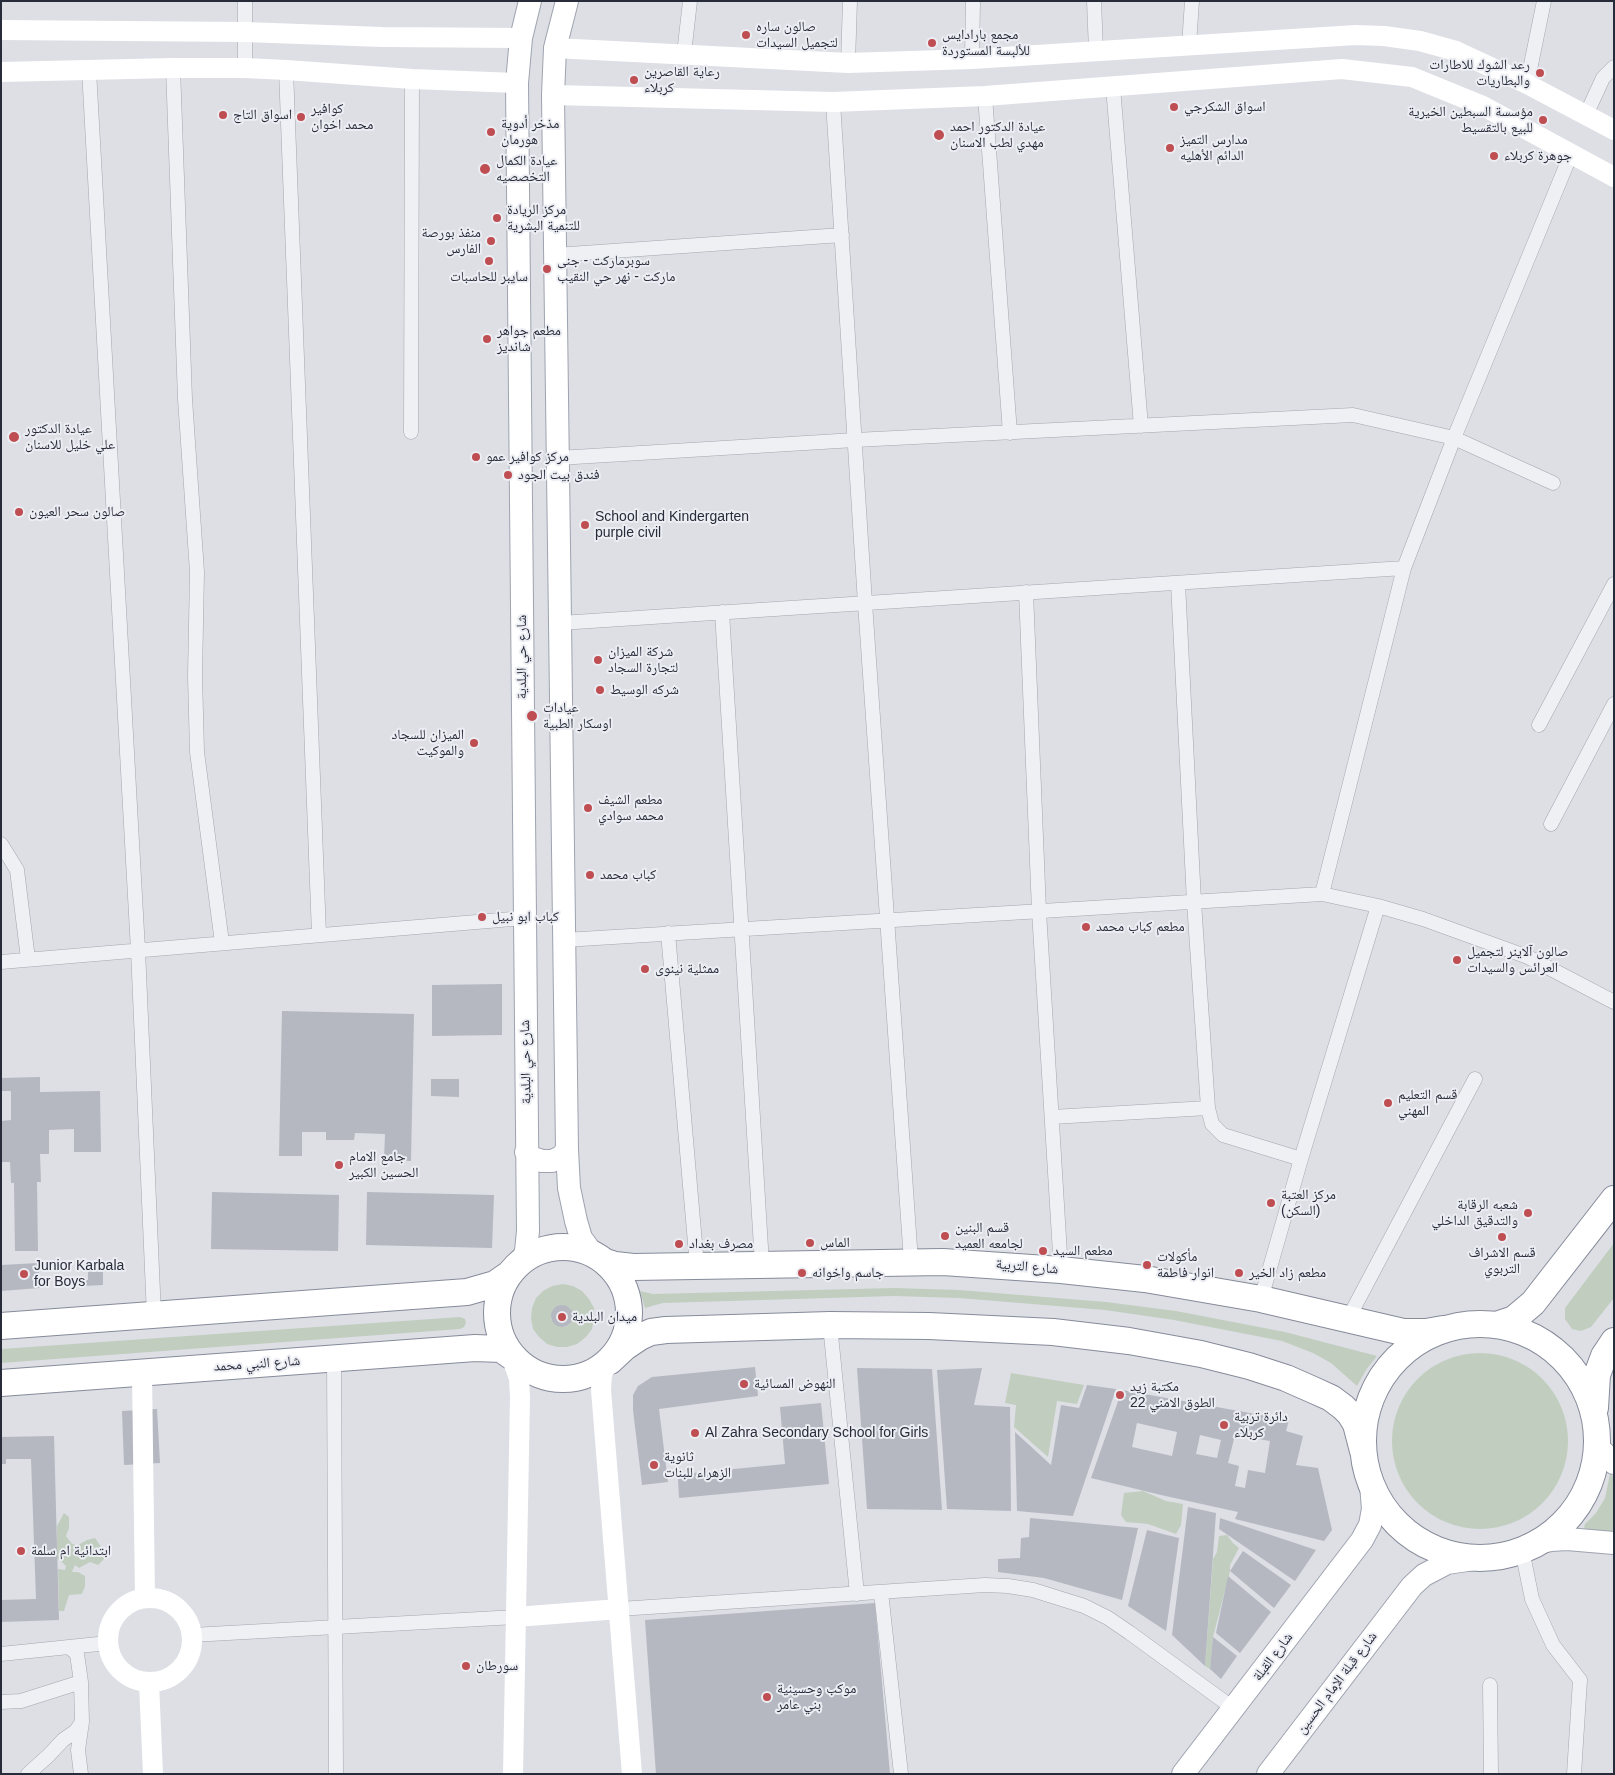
<!DOCTYPE html>
<html>
<head>
<meta charset="utf-8">
<style>
  body { margin:0 }
  #map { position:relative; width:1615px; height:1775px; overflow:hidden; background:#dddfe5; font-family:Arial,sans-serif }
  canvas { display:block }
  .frame { position:absolute; inset:0; border:2px solid #282c3a; pointer-events:none }
</style>
</head>
<body>
<div id="map">
<canvas width="1615" height="1775"></canvas>
<div class="frame"></div>
</div>
<script>
const c = document.querySelector('canvas').getContext('2d');
c.lineJoin = 'round';
function paint(path, color) { c.fillStyle = color; c.fill(path, 'evenodd'); }
const toPath = rows => new Path2D(rows.map(r => 'M' + r).join(''));
function strokePath(path, color, width, dash) { c.strokeStyle = color; c.lineWidth = width; c.lineCap = dash ? 'butt' : 'round'; c.setLineDash(dash || []); c.stroke(path); }
function label(font, color, halo, rows, align = 'center') {
  c.font = font + ' Arial,"Noto Naskh Arabic",sans-serif'; c.lineWidth = 4; c.setLineDash([]); c.textBaseline = 'middle'; c.strokeStyle = halo; c.fillStyle = color; for (const [text, x, y, turn = 0] of rows) {
    c.save(); c.translate(x, y); c.rotate((+turn || 0) * Math.PI / 180); c.textAlign = isNaN(turn) ? turn : align; if (halo) c.strokeText(text, 0, 0); c.fillText(text, 0, 0); c.restore();
  }
}
paint(toPath([
  [1614,1243,1614,1298,1591,1327,1581,1331,1572,1329,1565,1319,1565,1308],
  [563,1284,573,1286,582,1291,589,1299,594,1308,594,1319,592,1329,586,1337,577,1344,567,1347,557,1347,547,1344,539,1337,533,1329,531,1318,532,1308,536,1298,543,1291,552,1286],
  [561,1305,569,1307,573,1316,570,1324,566,1327,557,1326,551,1319,553,1310],
  [894,1288,959,1290,1106,1302,1176,1311,1285,1332,1377,1356,1366,1370,1357,1386,1331,1363,1313,1353,1282,1341,1174,1320,1105,1310,959,1298,894,1296,663,1303,645,1308,640,1291,653,1294],
  [460,1317,465,1319,466,1323,464,1327,460,1329,1,1363,1,1349],
  '1392 1441a88 88 0 1 1 176 0a88 88 0 1 1-176 0Z',
  [1011,1373,1084,1385,1077,1404,1057,1401,1048,1457,1014,1427,1016,1405,1005,1403],
  [1610,1474,1614,1477,1614,1533,1587,1531,1584,1527,1585,1524,1596,1513,1605,1498],
  [1143,1491,1166,1501,1183,1504,1181,1525,1176,1534,1148,1524,1126,1522,1121,1515,1124,1493],
  [64,1513,69,1517,69,1528,66,1536,72,1544,78,1545,87,1540,95,1538,106,1554,104,1559,98,1565,90,1562,79,1568,75,1565,72,1572,78,1572,85,1576,85,1586,82,1594,69,1595,64,1611,59,1611,58,1569,65,1570,66,1566,57,1558,57,1526],
  [1227,1535,1233,1543,1239,1548,1230,1565,1230,1571,1213,1637,1210,1669,1205,1666,1213,1559,1217,1552,1219,1536]
]), '#c1cebf');
paint(toPath([
  [502,984,502,1035,432,1036,432,985],
  [282,1011,414,1014,411,1161,384,1160,385,1134,355,1133,354,1140,326,1140,326,1132,302,1132,302,1156,279,1156],
  [40,1077,40,1092,100,1091,101,1152,74,1152,74,1129,49,1130,49,1154,40,1154,41,1182,37,1182,38,1251,15,1251,14,1183,11,1183,10,1162,1,1162,1,1121,11,1120,11,1091,1,1091,1,1078],
  [431,1079,459,1079,459,1097,431,1096],
  [212,1192,339,1195,338,1251,211,1249],
  [367,1192,494,1195,492,1248,366,1245],
  [38,1263,40,1288,1,1291,1,1265],
  [103,1266,103,1285,83,1286,83,1280,88,1280,88,1267],
  '551 1316a11 11 0 1 1 22 0a11 11 0 1 1-22 0Z',
  [755,1367,758,1396,659,1409,668,1482,642,1485,633,1410,633,1395,638,1386,652,1377],
  [857,1368,932,1369,942,1510,867,1509],
  [982,1368,974,1405,1010,1407,1011,1511,947,1509,937,1370],
  [1087,1385,1116,1389,1073,1516,1017,1511,1015,1432,1051,1465,1061,1405,1079,1408],
  [1122,1390,1289,1420,1286,1431,1303,1436,1296,1465,1318,1468,1332,1530,1324,1541,1235,1519,1238,1512,1161,1495,1091,1478],
  [1137,1423,1177,1432,1172,1456,1132,1447],
  [1200,1435,1221,1440,1217,1458,1196,1454],
  [1235,1435,1270,1441,1265,1473,1248,1470,1245,1488,1235,1486,1239,1466,1228,1463],
  [821,1403,829,1484,679,1498,678,1479,693,1477,693,1473,785,1464,780,1407],
  [157,1409,160,1463,124,1465,122,1411],
  [54,1436,59,1620,1,1622,1,1600,36,1599,31,1459,6,1459,6,1464,1,1464,1,1437],
  [1188,1507,1216,1513,1205,1666,1172,1635],
  [1030,1518,1138,1528,1122,1600,1044,1578,998,1572,998,1559,1020,1558,1021,1538,1029,1537],
  [1220,1518,1316,1550,1295,1581,1219,1529],
  [1147,1530,1179,1538,1166,1631,1128,1606],
  [1243,1551,1291,1585,1274,1608,1230,1571],
  [1228,1576,1271,1612,1240,1653,1216,1633],
  [875,1603,890,1774,656,1774,645,1620],
  [1213,1637,1237,1656,1221,1679,1210,1669]
]), '#b5b8c1');
const street = toPath([
  [1094,1,1096,51],
  [1189,45,1192,1],
  [684,54,690,1],
  [972,59,973,1],
  [848,63,850,1],
  [173,68,185,399,197,572,195,676,197,752,222,943],
  [245,68,245,1],
  [89,70,138,950,154,1315],
  [286,70,319,935],
  [1527,84,1544,1],
  [1113,87,1141,426],
  [985,96,1010,433],
  [833,102,865,603,911,1261],
  [1586,115,1603,78,1614,67],
  [555,255,842,235],
  [411,432,412,79],
  [558,458,855,440,1353,415,1454,438,1553,483],
  [1178,583,1194,902,1208,1108,1212,1124,1223,1135,1301,1159],
  [1026,592,1039,911,1061,1270],
  [722,612,762,1264],
  [560,623,1404,568],
  [1539,725,1614,584],
  [1551,824,1614,704],
  [1,844,17,870,28,959],
  [1322,894,1404,568,1454,438,1571,154],
  [668,933,697,1266],
  [564,940,1322,894,1378,906,1423,919,1528,957,1614,1002],
  [1,962,524,918],
  [1052,1117,1208,1108],
  [1261,1299,1301,1159,1378,906],
  [1348,1319,1475,1079],
  [830,1325,857,1594],
  [334,1359,336,1774],
  [1522,1550,1532,1599,1553,1645,1580,1680,1574,1774],
  [881,1592,901,1774],
  [619,1609,985,1585,1008,1586,1033,1590,1084,1606,1108,1618,1130,1633,1233,1708],
  [192,1635,516,1617],
  [1,1654,108,1643],
  [1490,1685,1491,1774],
  [1,1702,21,1701,81,1682,77,1654,69,1647],
  [28,1774,49,1755,63,1740,76,1731,82,1722,81,1682],
  [81,1774,78,1750,82,1722]
]);
const primary = toPath([
  [567,1,555,48,553,95,567,1150,569,1188,576,1221,581,1238,592,1253],
  [526,1152,533,1158,542,1161,552,1161,561,1157,567,1150],
  [522,1261,526,1251,528,1231,517,83,521,38,530,1],
  [1597,1446,1614,1463],
  [1537,1543,1551,1540,1567,1539,1614,1543],
  [1183,1774,1362,1540,1370,1525,1373,1509,1371,1485],
  [1268,1774,1412,1586,1424,1575,1447,1563,1481,1558]
]);
const highway = toPath([
  '497 1313a66 66 0 1 1 132 0a66 66 0 1 1-132 0Z',
  [606,1262,615,1265,633,1267,943,1262,1061,1270,1145,1279,1261,1299,1403,1332,1426,1332,1443,1329],
  '1363 1441a117 117 0 1 1 234 0a117 117 0 1 1-234 0Z',
  [1496,1325,1514,1319,1533,1303,1614,1199],
  [1,1326,467,1292,495,1284,508,1275],
  [610,1361,625,1347,640,1337,651,1332,666,1330,830,1325,929,1326,1053,1332,1129,1341,1201,1354,1249,1366,1286,1378,1311,1389,1331,1398,1343,1407,1350,1414,1356,1424,1363,1451],
  [1,1383,475,1348,501,1349,511,1356],
  [1595,1408,1597,1375,1604,1356,1614,1341]
]);
strokePath(street, '#a3a6ae', 15);
strokePath(primary, '#9ea3af', 24);
strokePath(highway, '#868b9a', 28);
strokePath(street, '#eff0f4', 14);
strokePath(toPath([
  [1,30,245,32,382,37,521,38],
  [555,48,848,63,972,59,1356,35,1384,36,1420,41,1456,51,1527,84,1614,130],
  [1,72,173,68,245,68,286,70,412,79,517,83],
  [553,95,833,102,985,96,1342,69,1412,77,1483,106,1614,177],
  [511,1356,519,1378,520,1397,513,1774],
  [610,1361,602,1374,601,1390,632,1774],
  [142,1373,145,1598],
  '108 1640a42 42 0 1 1 84 0a42 42 0 1 1-84 0Z',
  [516,1617,619,1609],
  [149,1683,153,1774]
]), '#fff', 20);
strokePath(primary, '#fff', 22);
strokePath(highway, '#fff', 26);
for (const [x, y, r, color] of [
  [746,35,5,"#be4e52"],
  [932,43,5,"#be4e52"],
  [1540,73,5,"#be4e52"],
  [634,80,5,"#be4e52"],
  [1174,107,5,"#be4e52"],
  [223,115,5,"#be4e52"],
  [301,117,5,"#be4e52"],
  [1543,120,5,"#be4e52"],
  [491,132,5,"#be4e52"],
  [939,135,6,"#be4e52"],
  [1170,148,5,"#be4e52"],
  [1494,156,5,"#be4e52"],
  [485,169,6,"#be4e52"],
  [497,218,5,"#be4e52"],
  [491,241,5,"#be4e52"],
  [489,261,5,"#be4e52"],
  [547,269,5,"#be4e52"],
  [487,339,5,"#be4e52"],
  [14,437,6,"#be4e52"],
  [476,457,5,"#be4e52"],
  [508,475,5,"#be4e52"],
  [19,512,5,"#be4e52"],
  [585,525,5,"#be4e52"],
  [598,660,5,"#be4e52"],
  [600,690,5,"#be4e52"],
  [532,716,6,"#be4e52"],
  [474,743,5,"#be4e52"],
  [588,808,5,"#be4e52"],
  [590,875,5,"#be4e52"],
  [482,917,5,"#be4e52"],
  [1086,927,5,"#be4e52"],
  [1457,960,5,"#be4e52"],
  [645,969,5,"#be4e52"],
  [1388,1103,5,"#be4e52"],
  [339,1165,5,"#be4e52"],
  [1271,1203,5,"#be4e52"],
  [1528,1213,5,"#be4e52"],
  [945,1236,5,"#be4e52"],
  [1502,1237,5,"#be4e52"],
  [810,1243,5,"#be4e52"],
  [679,1244,5,"#be4e52"],
  [1043,1251,5,"#be4e52"],
  [1147,1265,5,"#be4e52"],
  [802,1273,5,"#be4e52"],
  [1239,1273,5,"#be4e52"],
  [24,1274,5,"#be4e52"],
  [562,1317,5,"#be4e52"],
  [744,1384,5,"#be4e52"],
  [1120,1395,5,"#be4e52"],
  [1224,1425,5,"#be4e52"],
  [695,1433,5,"#be4e52"],
  [654,1465,5,"#be4e52"],
  [21,1551,5,"#be4e52"],
  [466,1666,5,"#be4e52"],
  [767,1697,5,"#be4e52"]
]) { const dot = new Path2D(); dot.arc(x, y, r, 0, 2 * Math.PI); c.fillStyle = color; c.fill(dot); strokePath(dot, '#eceef3', 2); }
label('14px', '#282c3a', '#eceef3', [
  ["صالون ساره",756,27],
  ["لتجميل السيدات",756,43],
  ["مجمع بارادايس",942,35],
  ["للألبسة المستوردة",942,51],
  ["رعد الشوك للاطارات",1530,65,"right"],
  ["والبطاريات",1530,81,"right"],
  ["رعاية القاصرين",644,72],
  ["كربلاء",644,88],
  ["اسواق الشكرجي",1184,107],
  ["كوافير",311,109],
  ["محمد اخوان",311,125],
  ["مؤسسة السبطين الخيرية",1533,112,"right"],
  ["للبيع بالتقسيط",1533,128,"right"],
  ["اسواق التاج",233,115],
  ["مذخر أدوية",501,124],
  ["هورمان",501,140],
  ["عيادة الدكتور احمد",950,127],
  ["مهدي لطب الاسنان",950,143],
  ["مدارس التميز",1180,140],
  ["الدائم الأهليه",1180,156],
  ["جوهرة كربلاء",1504,156],
  ["عيادة الكمال",496,161],
  ["التخصصيه",496,177],
  ["مركز الريادة",507,210],
  ["للتنمية البشرية",507,226],
  ["منفذ بورصة",481,233,"right"],
  ["الفارس",481,249,"right"],
  ["سوبرماركت - جنى",557,261],
  ["ماركت - نهر حي النقيب",557,277],
  ["سايبر للحاسبات",489,277,"center"],
  ["مطعم جواهر",497,331],
  ["شانديز",497,347],
  ["عيادة الدكتور",25,429],
  ["علي خليل للاسنان",25,445],
  ["مركز كوافير عمو",486,457],
  ["فندق بيت الجود",518,475],
  ["صالون سحر العيون",29,512],
  ["School and Kindergarten",595,517],
  ["purple civil",595,533],
  ["شركة الميزان",608,652],
  ["لتجارة السجاد",608,668],
  ["شركه الوسيط",610,690],
  ["عيادات",543,708],
  ["اوسكار الطبية",543,724],
  ["الميزان للسجاد",464,735,"right"],
  ["والموكيت",464,751,"right"],
  ["مطعم الشيف",598,800],
  ["محمد سوادي",598,816],
  ["كباب محمد",600,875],
  ["كباب ابو نبيل",492,917],
  ["مطعم كباب محمد",1096,927],
  ["صالون آلاينر لتجميل",1467,952],
  ["العرائس والسيدات",1467,968],
  ["ممثلية نينوى",655,969],
  ["قسم التعليم",1398,1095],
  ["المهني",1398,1111],
  ["جامع الامام",349,1157],
  ["الحسين الكبير",349,1173],
  ["مركز العتبة",1281,1195],
  ["(السكن)",1281,1211],
  ["شعبه الرقابة",1518,1205,"right"],
  ["والتدقيق الداخلي",1518,1221,"right"],
  ["قسم البنين",955,1228],
  ["لجامعه العميد",955,1244],
  ["الماس",820,1243],
  ["مصرف بغداد",689,1244],
  ["مطعم السيد",1053,1251],
  ["قسم الاشراف",1502,1253,"center"],
  ["التربوي",1502,1269,"center"],
  ["مأكولات",1157,1257],
  ["انوار فاطمة",1157,1273],
  ["Junior Karbala",34,1266],
  ["for Boys",34,1282],
  ["جاسم واخوانه",812,1273],
  ["مطعم زاد الخير",1249,1273],
  ["ميدان البلدية",572,1317],
  ["النهوض المسائية",754,1384],
  ["مكتبة زيد",1130,1387],
  ["الطوق الامني 22",1130,1403],
  ["دائرة تربية",1234,1417],
  ["كربلاء",1234,1433],
  ["Al Zahra Secondary School for Girls",705,1433],
  ["ثانوية",664,1457],
  ["الزهراء للبنات",664,1473],
  ["ابتدائية ام سلمة",31,1551],
  ["سورطان",476,1666],
  ["موكب وحسينية",777,1689],
  ["بني عامر",777,1705]
], 'left');
label('14px', '#282c3a', '#eceef3', [
  ["شارع حي البلدية",522,657,-90],
  ["شارع حي البلدية",526,1062,-91],
  ["شارع التربية",1027,1267,5],
  ["شارع النبي محمد",257,1364,-4],
  ["شارع القبلة",1273,1657,-53],
  ["شارع قبلة الإمام الحسين",1337,1683,-53]
]);
</script>
</body>
</html>
